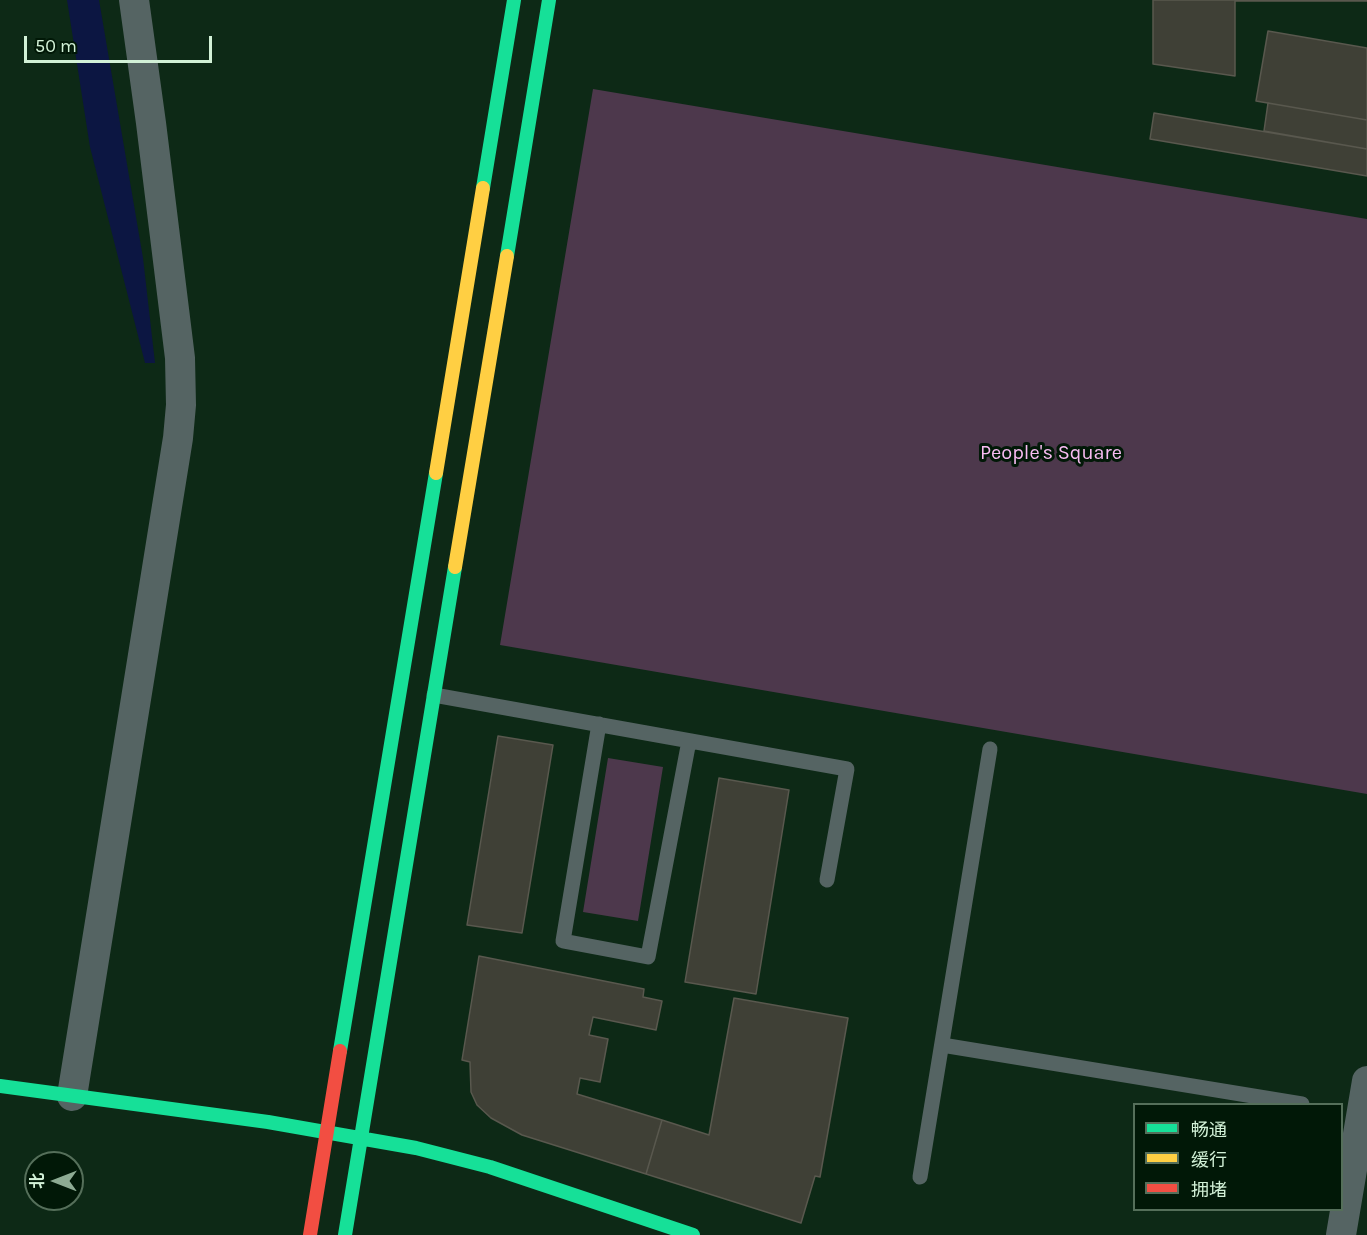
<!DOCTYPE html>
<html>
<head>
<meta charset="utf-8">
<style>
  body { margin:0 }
  #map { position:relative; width:1367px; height:1235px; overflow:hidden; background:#0d2916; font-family:Karla,"Noto Sans SC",sans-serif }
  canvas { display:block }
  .legend { position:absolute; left:1133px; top:1103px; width:210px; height:108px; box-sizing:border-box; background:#011807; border:2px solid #556f5a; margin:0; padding:8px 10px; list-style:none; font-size:18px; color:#d2f1d7 }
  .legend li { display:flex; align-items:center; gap:12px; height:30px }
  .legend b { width:30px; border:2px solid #556f5a }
  .north { position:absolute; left:24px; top:1151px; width:60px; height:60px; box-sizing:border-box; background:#011807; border:2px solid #556f5a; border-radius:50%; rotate:270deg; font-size:16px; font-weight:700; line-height:24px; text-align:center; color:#d2f1d7 }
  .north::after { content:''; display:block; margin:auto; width:21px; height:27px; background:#8dab93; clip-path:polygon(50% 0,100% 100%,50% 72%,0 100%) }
  .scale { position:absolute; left:24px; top:36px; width:188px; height:27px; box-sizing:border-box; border:3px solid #d2f1d7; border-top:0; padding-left:8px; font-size:18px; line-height:21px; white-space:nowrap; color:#d2f1d7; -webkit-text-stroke:4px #011807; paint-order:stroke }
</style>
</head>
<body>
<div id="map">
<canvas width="1367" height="1235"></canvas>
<ul class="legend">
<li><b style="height:8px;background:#16e098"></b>畅通</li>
<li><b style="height:8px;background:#ffcf43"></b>缓行</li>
<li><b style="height:8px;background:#f24e42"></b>拥堵</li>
</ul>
<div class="north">北</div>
<div class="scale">50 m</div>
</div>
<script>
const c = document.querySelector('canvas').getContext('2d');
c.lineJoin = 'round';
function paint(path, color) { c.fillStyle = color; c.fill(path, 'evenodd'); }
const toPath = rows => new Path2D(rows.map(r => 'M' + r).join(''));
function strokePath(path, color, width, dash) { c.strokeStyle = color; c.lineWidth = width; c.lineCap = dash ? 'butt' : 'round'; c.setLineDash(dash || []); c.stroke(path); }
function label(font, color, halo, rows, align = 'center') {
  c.font = font + ' Karla,sans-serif'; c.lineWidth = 6; c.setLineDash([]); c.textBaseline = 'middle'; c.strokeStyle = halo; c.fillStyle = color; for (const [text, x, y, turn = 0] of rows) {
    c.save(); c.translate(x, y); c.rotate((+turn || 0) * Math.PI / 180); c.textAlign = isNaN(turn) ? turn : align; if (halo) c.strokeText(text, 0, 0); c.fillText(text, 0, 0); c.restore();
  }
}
paint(toPath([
  [593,89,1367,219,1367,794,500,645],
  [608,758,663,767,638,921,583,912]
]), '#4d384c');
paint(toPath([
  [67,0,99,0,143,258,155,363,145,363,90,147]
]), '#0c1642');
const building = toPath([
  [1153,0,1367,0,1367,1,1235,1,1235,76,1153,64,1153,0],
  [1268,31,1367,48,1367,120,1256,101,1268,31],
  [1268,103,1367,120,1367,149,1264,131,1268,103],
  [1154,113,1367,149,1367,176,1150,139,1154,113],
  [498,736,553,745,522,933,467,925,498,736],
  [719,778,789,790,756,994,685,982,719,778],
  [479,956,644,989,643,997,662,1001,656,1030,593,1017,589,1035,608,1039,600,1082,580,1078,577,1094,662,1120,646,1174,522,1135,491,1118,477,1105,471,1092,470,1062,462,1060,479,956],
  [734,998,848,1018,820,1177,815,1176,801,1223,646,1174,662,1120,709,1135,734,998]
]);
paint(building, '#3f4036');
strokePath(building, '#59584e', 1.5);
strokePath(toPath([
  [434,695,847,769,827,880],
  [599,724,563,941,648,957,689,741],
  [942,1045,1302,1104],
  [920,1177,990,749]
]), '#556463', 15);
strokePath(toPath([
  [72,1096,178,438,181,405,180,358,151,123,134,0],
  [1341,1235,1367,1081]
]), '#556463', 30);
strokePath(toPath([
  [483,188,514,0],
  [507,256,549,0],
  [340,1051,436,473],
  [0,1086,268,1122,416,1148,490,1167,693,1235],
  [345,1235,455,567]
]), '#16e098', 14);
strokePath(toPath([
  [436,473,483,188],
  [455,567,507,256]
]), '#ffcf43', 14);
strokePath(toPath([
  [310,1235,340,1051]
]), '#f24e42', 14);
label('20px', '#f8bcf2', '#011807', [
  ["People's Square",1051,453]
]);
</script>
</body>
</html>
